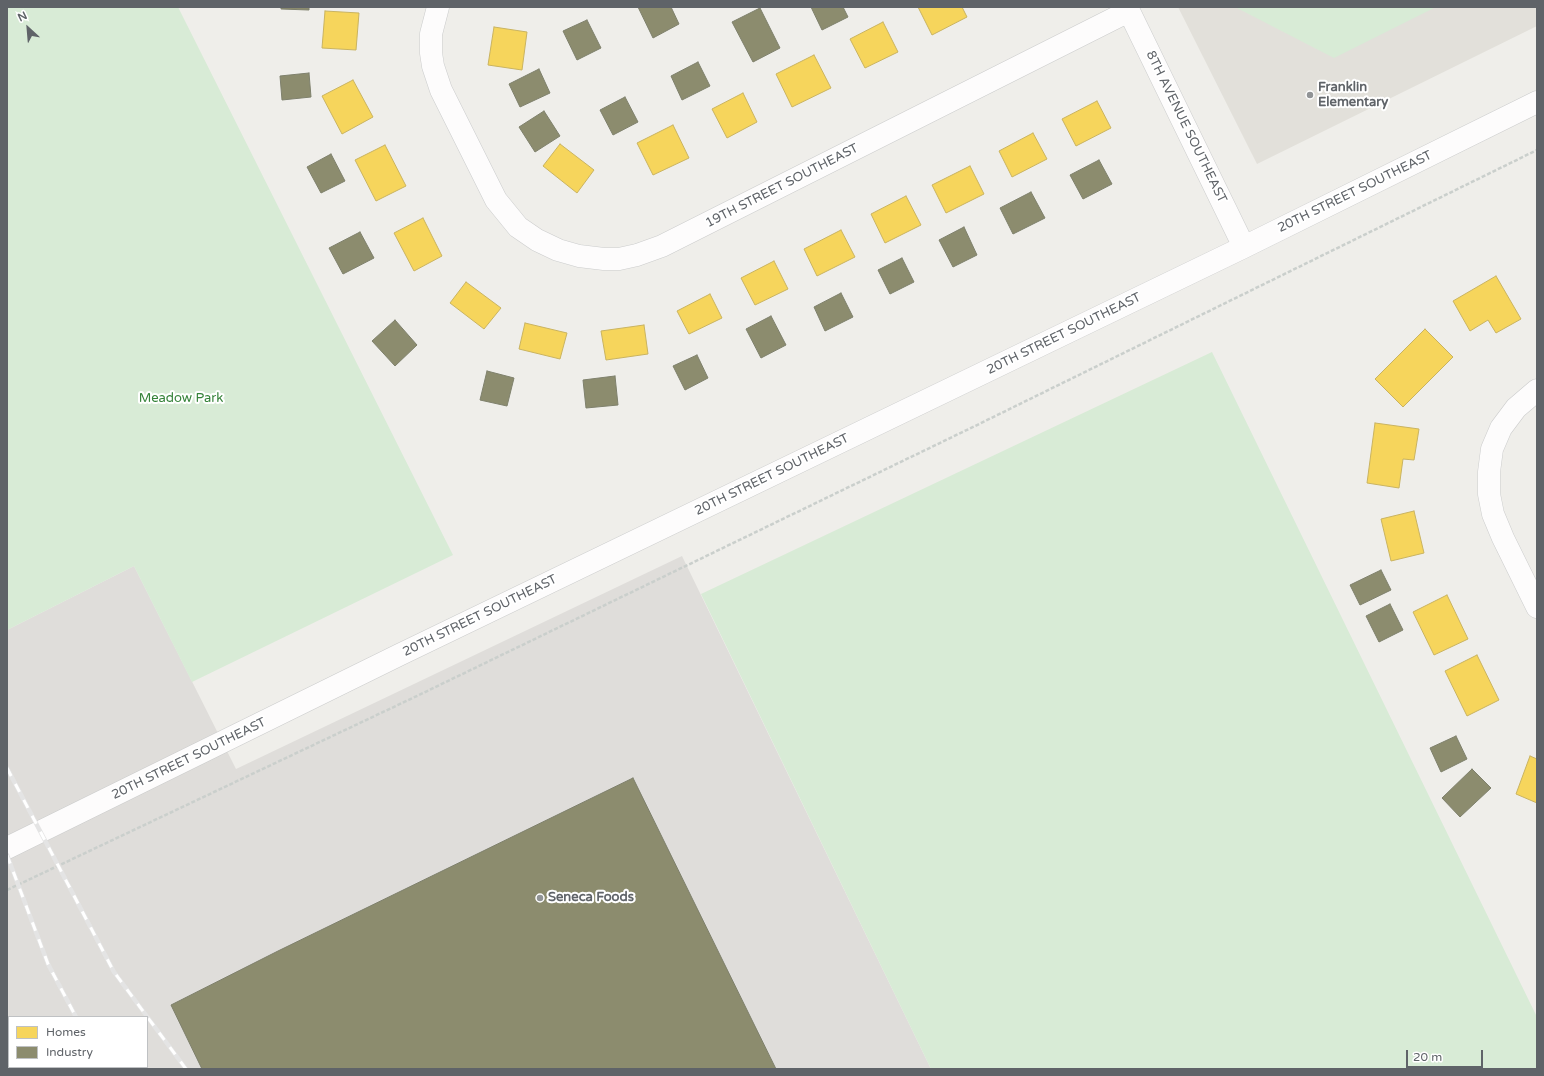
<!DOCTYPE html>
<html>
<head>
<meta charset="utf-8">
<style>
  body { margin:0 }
  #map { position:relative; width:1544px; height:1076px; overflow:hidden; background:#efeeea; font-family:"Varela Round",sans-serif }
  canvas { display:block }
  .frame { position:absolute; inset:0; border:8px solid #5f6368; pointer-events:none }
  .legend { position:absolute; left:8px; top:1016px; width:140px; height:52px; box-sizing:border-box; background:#fff; border:1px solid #bfc1c3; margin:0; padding:5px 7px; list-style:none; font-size:12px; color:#5f6368 }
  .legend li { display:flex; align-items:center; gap:8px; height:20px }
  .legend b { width:20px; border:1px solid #bfc1c3 }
  .north { position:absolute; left:8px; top:8px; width:40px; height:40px; -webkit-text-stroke:3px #fff; paint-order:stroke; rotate:334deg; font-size:11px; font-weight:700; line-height:16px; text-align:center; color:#5f6368 }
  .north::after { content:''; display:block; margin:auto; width:14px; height:18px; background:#5f6368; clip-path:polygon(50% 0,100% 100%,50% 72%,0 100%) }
  .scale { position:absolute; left:1406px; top:1050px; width:77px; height:18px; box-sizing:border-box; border:2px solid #5f6368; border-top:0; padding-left:5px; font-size:12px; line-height:14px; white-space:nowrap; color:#5f6368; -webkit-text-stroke:3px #fff; paint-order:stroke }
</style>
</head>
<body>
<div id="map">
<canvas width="1544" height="1076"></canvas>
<div class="frame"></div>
<ul class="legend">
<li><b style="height:11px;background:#f6d55c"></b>Homes</li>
<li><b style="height:11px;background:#8c8c6e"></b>Industry</li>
</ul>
<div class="north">N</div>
<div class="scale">20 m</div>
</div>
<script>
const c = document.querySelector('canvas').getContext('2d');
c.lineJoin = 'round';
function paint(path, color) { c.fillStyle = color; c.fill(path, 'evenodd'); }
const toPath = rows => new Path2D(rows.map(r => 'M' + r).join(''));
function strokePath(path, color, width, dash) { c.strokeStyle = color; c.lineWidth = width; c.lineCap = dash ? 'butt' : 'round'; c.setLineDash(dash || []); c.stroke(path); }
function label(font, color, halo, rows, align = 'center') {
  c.font = font + ' "Varela Round",sans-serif'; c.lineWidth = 4; c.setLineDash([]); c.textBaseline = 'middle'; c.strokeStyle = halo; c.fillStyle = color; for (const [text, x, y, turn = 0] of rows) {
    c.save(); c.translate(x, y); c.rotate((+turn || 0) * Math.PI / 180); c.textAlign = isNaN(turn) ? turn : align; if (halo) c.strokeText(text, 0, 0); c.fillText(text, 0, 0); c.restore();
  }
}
paint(toPath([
  [682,556,931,1069,7,1069,7,630,134,566,236,769],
  [9,1017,147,1017,147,1067,9,1067]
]), '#dfddda');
paint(toPath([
  [1178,7,1537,7,1537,26,1257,164]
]), '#e2e0da');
paint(toPath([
  [7,7,178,7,453,555,192,682,134,566,7,630],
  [1235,7,1436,7,1334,58],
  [1212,352,1537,1017,1537,1069,931,1069,701,594]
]), '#d8ebd6');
const homes = toPath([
  [918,7,962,7,967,17,932,35,918,7],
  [325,11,359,13,356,50,322,48,325,11],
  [883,22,898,52,865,68,850,39,883,22],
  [494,27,527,32,522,70,488,65,494,27],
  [814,55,831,88,792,107,776,74,814,55],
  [353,80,373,117,342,134,322,96,353,80],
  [743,93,757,122,727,138,712,109,743,93],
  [1097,101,1111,128,1076,146,1062,119,1097,101],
  [673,125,689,158,653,175,637,143,673,125],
  [1033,133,1047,159,1012,177,999,151,1033,133],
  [560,144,594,170,577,193,543,166,560,144],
  [385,145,406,186,376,201,355,160,385,145],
  [970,166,984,194,946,213,932,185,970,166],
  [906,196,921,225,885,243,871,214,906,196],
  [423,218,442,256,414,271,394,233,423,218],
  [841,230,855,257,817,276,804,249,841,230],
  [774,261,788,289,755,305,741,278,774,261],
  [1496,276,1521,319,1496,333,1488,320,1470,331,1453,301,1496,276],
  [466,282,501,308,484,329,450,303,466,282],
  [710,294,722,318,689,334,677,311,710,294],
  [525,323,567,333,560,359,519,349,525,323],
  [644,325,648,354,606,360,601,331,644,325],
  [1425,329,1453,357,1403,407,1375,379,1425,329],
  [1375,423,1419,429,1414,460,1403,459,1399,488,1367,483,1375,423],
  [1414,511,1424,553,1391,561,1381,519,1414,511],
  [1447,595,1468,639,1434,655,1413,612,1447,595],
  [1477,655,1499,700,1467,716,1445,671,1477,655],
  [1530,756,1537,759,1537,803,1516,794,1530,756]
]);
paint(homes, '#f6d55c');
strokePath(homes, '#c9b360', 1);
const industry = toPath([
  [281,7,309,7,309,10,281,9,281,7],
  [638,7,671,7,679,24,653,38,638,7],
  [811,7,843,7,848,17,822,30,811,7],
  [760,8,780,48,753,62,732,22,760,8],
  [587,20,601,48,577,60,563,31,587,20],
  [698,62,710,86,682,100,671,76,698,62],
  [539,69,550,93,520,107,509,84,539,69],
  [309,73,311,97,282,100,280,76,309,73],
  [625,97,638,122,613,135,600,110,625,97],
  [544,111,560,136,535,152,519,127,544,111],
  [331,154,345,181,321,193,307,167,331,154],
  [1099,160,1112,184,1083,199,1070,175,1099,160],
  [1031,192,1045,218,1013,234,1000,208,1031,192],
  [964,227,977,255,953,267,939,240,964,227],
  [360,232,374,258,343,274,329,248,360,232],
  [902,258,914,282,890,294,878,270,902,258],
  [841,293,853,317,825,331,814,307,841,293],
  [771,316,786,345,761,358,746,329,771,316],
  [395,320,417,345,395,366,372,341,395,320],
  [697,355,708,378,685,390,673,366,697,355],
  [487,371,514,378,507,406,480,400,487,371],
  [615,376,618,405,586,408,583,380,615,376],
  [1381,570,1391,590,1360,605,1350,585,1381,570],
  [1390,604,1403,630,1379,642,1366,616,1390,604],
  [1456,736,1467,759,1441,772,1430,748,1456,736],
  [1472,769,1491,788,1460,817,1442,798,1472,769],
  [633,778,776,1069,202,1069,171,1005,278,951,633,778],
  [71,1067,118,1067,119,1069,68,1069,71,1067]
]);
paint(industry, '#8c8c6e');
strokePath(industry, '#7e806c', 1);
const minor = toPath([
  [438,7,431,34,431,53,433,66,441,90,496,200,518,227,537,240,558,250,579,256,604,259,619,259,637,255,662,246,1129,11],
  [1127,7,1244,247],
  [1537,390,1516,408,1501,428,1492,449,1489,472,1489,494,1493,514,1503,538,1537,607],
  [7,848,399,655,1244,247,1537,102]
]);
strokePath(minor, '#cbcccc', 23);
strokePath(toPath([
  [7,890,419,695,975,426,1537,150]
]), '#cacfcc', 2.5, [4, 2]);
strokePath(minor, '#fdfcfc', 22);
const rail = toPath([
  [7,768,114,972,186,1069],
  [7,855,48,964,76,1017]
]);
strokePath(rail, '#e4e4e4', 4.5);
strokePath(rail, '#fff', 3, [9]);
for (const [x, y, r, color] of [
  [1310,95,4,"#919496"],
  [540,898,4,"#919496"]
]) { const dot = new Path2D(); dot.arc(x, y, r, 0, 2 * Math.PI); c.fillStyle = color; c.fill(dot); strokePath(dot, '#fff', 1.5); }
label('bold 13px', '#5f6368', '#fff', [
  ["Franklin",1318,88],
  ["Elementary",1318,103],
  ["Seneca Foods",548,898]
], 'left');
label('13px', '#5f6368', '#fff', [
  ["8TH AVENUE SOUTHEAST",1186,127,64],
  ["19TH STREET SOUTHEAST",782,186,-27],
  ["20TH STREET SOUTHEAST",1355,192,-26],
  ["20TH STREET SOUTHEAST",1064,334,-26],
  ["20TH STREET SOUTHEAST",772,475,-26],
  ["20TH STREET SOUTHEAST",480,616,-26],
  ["20TH STREET SOUTHEAST",189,759,-26]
]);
label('13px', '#348238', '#fff', [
  ["Meadow Park",181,399]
]);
</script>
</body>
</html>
